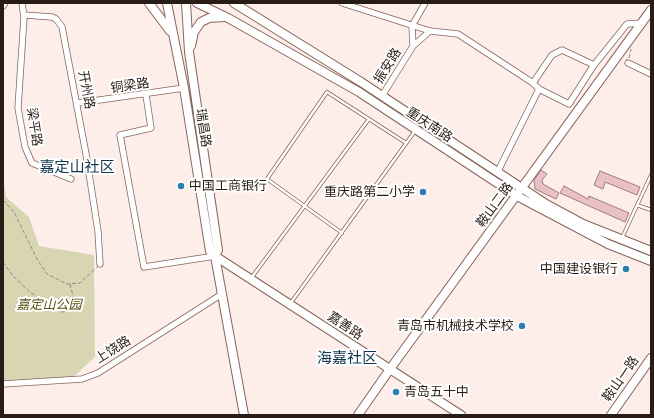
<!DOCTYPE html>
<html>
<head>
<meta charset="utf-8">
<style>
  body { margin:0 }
  #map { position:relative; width:654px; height:418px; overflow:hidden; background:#feeee9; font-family:"Noto Serif",serif }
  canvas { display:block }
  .frame { position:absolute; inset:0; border:4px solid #291c17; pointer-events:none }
</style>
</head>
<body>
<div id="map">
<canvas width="654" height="418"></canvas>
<div class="frame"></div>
</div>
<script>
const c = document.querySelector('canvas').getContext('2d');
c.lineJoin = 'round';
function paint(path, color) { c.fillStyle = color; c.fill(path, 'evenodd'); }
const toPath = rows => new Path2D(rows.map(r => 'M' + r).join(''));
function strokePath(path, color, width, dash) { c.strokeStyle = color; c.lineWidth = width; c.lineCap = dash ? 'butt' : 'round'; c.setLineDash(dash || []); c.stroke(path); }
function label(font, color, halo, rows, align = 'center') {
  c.font = font + ' "Noto Serif","Noto Sans SC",serif'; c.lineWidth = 4; c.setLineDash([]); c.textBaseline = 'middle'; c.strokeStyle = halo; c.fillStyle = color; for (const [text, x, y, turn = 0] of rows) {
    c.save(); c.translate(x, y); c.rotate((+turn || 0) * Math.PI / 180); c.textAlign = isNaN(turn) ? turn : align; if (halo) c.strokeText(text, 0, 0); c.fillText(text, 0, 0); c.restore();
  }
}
paint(toPath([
  [3,178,6,197,29,217,39,246,94,255,95,357,71,379,3,387]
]), '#d8d6b2');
const building = toPath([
  [541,170,547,174,542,180,543,184,559,193,556,199,535,189,534,180,541,170],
  [600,171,640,187,637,195,605,182,603,189,594,185,600,171],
  [564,186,588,199,589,196,629,213,625,222,560,193,564,186]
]);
paint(building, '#e8c0c6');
strokePath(building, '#a07b82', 1);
const lane = toPath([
  [637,205,651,210],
  [342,233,267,179,327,92,406,143],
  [622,238,651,175],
  [252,277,369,119],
  [290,304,415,131]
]);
const street = toPath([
  [22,3,24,17,18,108,25,147,32,163,71,179],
  [342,3,430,31],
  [3,6,5,3],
  [24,15,52,17,56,19,62,27,86,154,98,231,100,264],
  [413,46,430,31,458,34,533,83],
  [628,63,651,74],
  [594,65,562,50,552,55,533,83,539,89,569,104,592,68,594,65,627,24,642,23],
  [146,95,151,128,120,135,144,267,215,256],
  [382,96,413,46,412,26,425,3],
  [78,103,184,88],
  [498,171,539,89],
  [3,384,82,379,98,373,222,294]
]);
const secondary = toPath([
  [215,256,461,415],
  [358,415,390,369,651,10],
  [611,415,651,358]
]);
const primary = toPath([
  [149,3,170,31],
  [167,3,184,88,210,251,215,256,244,415],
  [186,3,189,52,218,250,215,256],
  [197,3,228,18,359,92,517,196,608,244,651,261],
  [234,3,361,82,546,204,583,224,651,251],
  [191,46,194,32,201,22,209,18,224,17]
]);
strokePath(lane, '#86655a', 4);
strokePath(street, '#86655a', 7);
strokePath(secondary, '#86655a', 10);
strokePath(primary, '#86655a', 10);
strokePath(toPath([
  [629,58,631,49],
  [3,200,14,212,37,259,47,274,67,284,80,283,97,267],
  [3,262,13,276,30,292,52,308,62,312,74,311,74,300,70,284]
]), '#978984', 1, [4, 2]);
strokePath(lane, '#fff', 2.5);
strokePath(street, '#fff', 5.5);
strokePath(secondary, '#fff', 8);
strokePath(primary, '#fff', 8);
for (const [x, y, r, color] of [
  [181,186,4,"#297fae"],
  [423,192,4,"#297fae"],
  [626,269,4,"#297fae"],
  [522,326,4,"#297fae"],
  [396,392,4,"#297fae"]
]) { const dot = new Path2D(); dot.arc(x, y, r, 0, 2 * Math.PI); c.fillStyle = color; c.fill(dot); strokePath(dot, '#fff', 1.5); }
label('13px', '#291c17', '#fff', [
  ["振安路",388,66,-58],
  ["铜梁路",130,86,-8],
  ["开州路",86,90,79],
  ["重庆南路",429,125,33],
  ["梁平路",34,127,81],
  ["瑞昌路",203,128,81],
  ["鞍山二路",495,205,-54],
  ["嘉善路",345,326,33],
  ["上饶路",113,350,-32],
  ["鞍山一路",621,379,-55]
]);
label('13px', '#291c17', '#fff', [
  ["中国工商银行",189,186,"left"],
  ["重庆路第二小学",415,192],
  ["中国建设银行",618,269],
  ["青岛市机械技术学校",514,326],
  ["青岛五十中",404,392,"left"]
], 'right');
label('italic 13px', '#575112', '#fff', [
  ["嘉定山公园",49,305]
]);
label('15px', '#0d364d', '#fff', [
  ["嘉定山社区",77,168],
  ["海嘉社区",347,359]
]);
</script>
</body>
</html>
